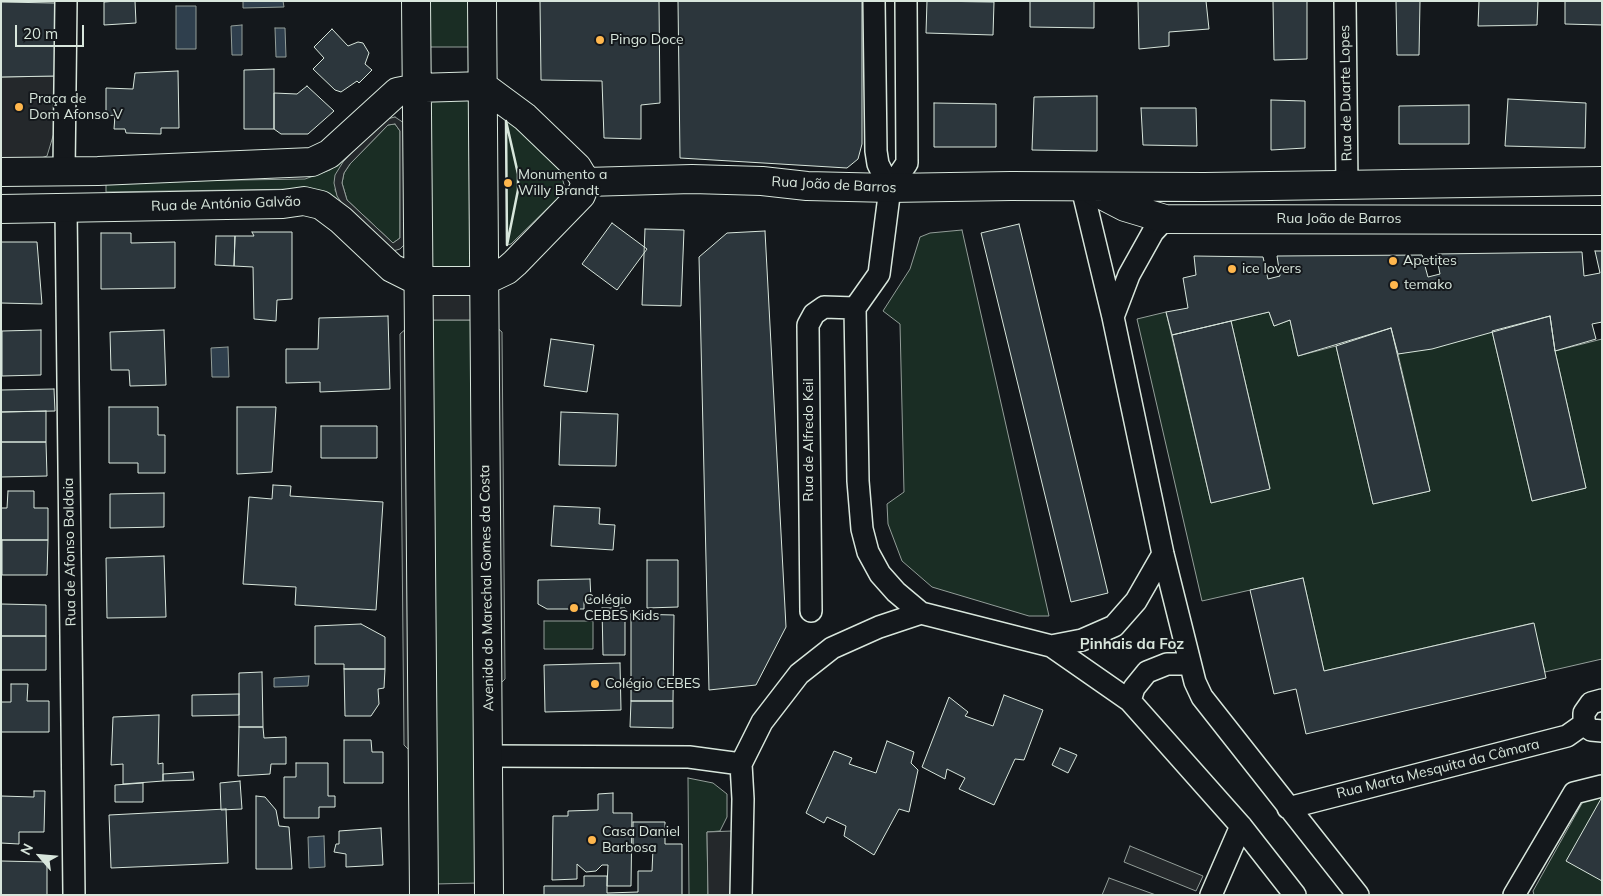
<!DOCTYPE html>
<html>
<head>
<meta charset="utf-8">
<style>
  body { margin:0 }
  #map { position:relative; width:1603px; height:896px; overflow:hidden; background:#14181c; font-family:Mulish,sans-serif }
  canvas { display:block }
  .frame { position:absolute; inset:0; border:2px solid #d8e6dc; pointer-events:none }
  .north { position:absolute; left:15px; top:831px; width:50px; height:50px; -webkit-text-stroke:4px #14181c; paint-order:stroke; rotate:297deg; font-size:14px; font-weight:700; line-height:20px; text-align:center; color:#d8e6dc }
  .north::after { content:''; display:block; margin:auto; width:18px; height:22px; background:#d8e6dc; clip-path:polygon(50% 0,100% 100%,50% 72%,0 100%) }
  .scale { position:absolute; left:15px; top:25px; width:69px; height:22px; box-sizing:border-box; border:2px solid #d8e6dc; border-top:0; padding-left:6px; font-size:15px; line-height:18px; white-space:nowrap; color:#d8e6dc; -webkit-text-stroke:4px #14181c; paint-order:stroke }
</style>
</head>
<body>
<div id="map">
<canvas width="1603" height="896"></canvas>
<div class="frame"></div>
<div class="north">N</div>
<div class="scale">20 m</div>
</div>
<script>
const c = document.querySelector('canvas').getContext('2d');
c.lineJoin = 'round';
function paint(path, color) { c.fillStyle = color; c.fill(path, 'evenodd'); }
const toPath = rows => new Path2D(rows.map(r => 'M' + r).join(''));
function strokePath(path, color, width, dash) { c.strokeStyle = color; c.lineWidth = width; c.lineCap = dash ? 'butt' : 'round'; c.setLineDash(dash || []); c.stroke(path); }
function label(font, color, halo, rows, align = 'center') {
  c.font = font + ' Mulish,sans-serif'; c.lineWidth = 4; c.setLineDash([]); c.textBaseline = 'middle'; c.strokeStyle = halo; c.fillStyle = color; for (const [text, x, y, turn = 0] of rows) {
    c.save(); c.translate(x, y); c.rotate((+turn || 0) * Math.PI / 180); c.textAlign = isNaN(turn) ? turn : align; if (halo) c.strokeText(text, 0, 0); c.fillText(text, 0, 0); c.restore();
  }
}
const green = toPath([
  [427,1,471,1,472,47,428,47,427,1],
  [428,100,472,100,473,269,430,269,428,100],
  [506,121,512,122,561,172,564,185,558,198,511,244,507,245,506,121],
  [395,124,400,131,400,238,393,243,347,200,342,183,344,173,350,164,388,125,395,124],
  [348,156,343,162,335,190,345,208,299,189,106,192,106,182,305,179,330,170,348,156],
  [962,230,1049,616,1029,616,932,587,902,561,888,524,887,504,904,492,900,324,883,311,910,269,920,237,930,233,962,230],
  [1166,312,1211,503,1270,488,1231,321,1269,312,1274,326,1290,320,1298,356,1336,346,1373,504,1430,491,1398,354,1492,331,1532,501,1586,488,1555,351,1602,339,1602,659,1545,672,1533,623,1324,671,1303,578,1202,601,1137,319,1166,312],
  [430,320,473,320,478,883,435,884,430,320],
  [544,621,593,621,593,649,544,649,544,621],
  [688,778,713,783,727,794,727,817,720,831,707,832,708,895,689,895,688,778],
  [1602,794,1602,895,1534,895,1533,891,1585,798,1602,794]
]);
paint(green, '#1a2d24');
strokePath(green, '#939e99', 1);
const parking = toPath([
  [56,76,54,133,47,156,24,164,1,164,1,77,56,76],
  [395,117,404,123,406,243,400,249,393,251,345,208,337,196,334,183,335,175,343,162,383,120,395,117],
  [395,124,400,131,400,238,393,243,347,200,342,183,344,173,350,164,388,125,395,124],
  [430,292,473,292,473,320,430,320,430,292],
  [495,326,502,332,505,679,498,686,495,326],
  [408,327,412,753,404,745,400,334,408,327],
  [732,831,733,895,708,895,707,832,732,831],
  [1130,846,1203,876,1196,891,1124,862,1130,846],
  [1109,878,1156,895,1102,895,1109,878]
]);
paint(parking, '#24282b');
strokePath(parking, '#939e99', 1);
const water = toPath([
  [243,1,283,1,284,7,243,8,243,1],
  [176,6,196,6,196,49,176,49,176,6],
  [242,25,242,55,232,55,231,26,242,25],
  [275,28,285,28,286,57,276,57,275,28],
  [228,347,229,377,212,377,211,348,228,347],
  [309,676,308,686,274,687,274,678,309,676],
  [324,836,325,867,309,868,308,837,324,836]
]);
paint(water, '#2f3f4d');
strokePath(water, '#939e99', 1);
const building = toPath([
  [117,1,135,1,136,23,104,25,104,2,117,1],
  [540,1,659,1,660,103,641,105,641,139,604,138,602,81,541,80,540,1],
  [678,1,862,1,862,144,858,159,847,168,680,158,678,1],
  [927,1,994,2,993,35,926,33,927,1],
  [1030,1,1094,1,1094,28,1030,27,1030,1],
  [1138,1,1206,1,1209,29,1169,32,1169,46,1139,49,1138,1],
  [1273,1,1307,1,1307,59,1274,60,1273,1],
  [1396,1,1420,1,1419,55,1397,55,1396,1],
  [1479,1,1538,1,1537,25,1478,26,1479,1],
  [1565,1,1602,1,1602,25,1565,24,1565,1],
  [1,2,55,3,56,76,1,77,1,2],
  [332,29,348,46,358,42,363,43,369,53,365,64,372,70,359,83,357,81,341,92,335,90,313,69,324,58,314,47,332,29],
  [274,69,274,129,244,129,244,70,274,69],
  [178,71,179,128,161,128,161,134,126,133,125,129,114,129,115,115,106,116,106,88,133,89,135,73,178,71],
  [307,86,334,111,308,134,281,134,274,129,274,93,297,94,307,86],
  [1097,96,1097,151,1032,150,1034,97,1097,96],
  [1508,99,1586,103,1585,148,1505,146,1508,99],
  [1271,100,1305,101,1305,148,1271,150,1271,100],
  [934,103,996,104,996,147,934,147,934,103],
  [1469,105,1469,144,1399,144,1399,106,1469,105],
  [1141,108,1196,108,1197,146,1143,145,1141,108],
  [612,223,647,249,617,290,582,264,612,223],
  [1019,224,1108,593,1071,602,981,233,1019,224],
  [645,229,684,230,681,306,642,305,645,229],
  [765,231,786,627,756,685,709,690,699,257,727,233,765,231],
  [252,232,292,232,292,299,277,300,276,321,254,319,253,267,234,266,235,236,254,236,252,232],
  [101,233,131,233,131,243,175,242,175,288,101,289,101,233],
  [216,236,235,236,234,266,215,265,216,236],
  [1,242,37,242,42,304,1,303,1,242],
  [1595,251,1602,251,1602,322,1592,324,1596,339,1555,351,1550,316,1432,349,1398,354,1391,328,1298,356,1290,320,1274,326,1269,312,1172,335,1166,312,1188,308,1183,278,1196,275,1194,256,1263,257,1268,279,1280,276,1277,256,1422,255,1428,277,1440,274,1436,254,1582,252,1584,276,1600,273,1595,251],
  [388,316,390,389,320,392,320,382,286,383,286,349,318,349,319,318,388,316],
  [1550,316,1555,351,1586,488,1532,501,1492,331,1550,316],
  [1231,321,1270,489,1211,503,1172,335,1231,321],
  [1391,328,1430,491,1373,504,1336,346,1391,328],
  [41,330,41,375,2,376,2,331,41,330],
  [164,330,166,385,130,386,129,370,111,370,110,332,164,330],
  [551,339,594,345,587,392,544,386,551,339],
  [54,389,55,411,1,412,1,390,54,389],
  [109,407,158,407,158,435,165,435,165,473,138,473,138,463,109,463,109,407],
  [237,407,276,407,272,472,237,474,237,407],
  [46,411,46,442,1,442,1,412,46,411],
  [561,412,618,414,616,466,559,465,561,412],
  [321,426,377,426,377,458,321,458,321,426],
  [1,442,46,442,47,476,1,477,1,442],
  [273,485,291,486,290,496,383,502,376,610,295,605,296,587,243,584,249,497,272,499,273,485],
  [8,491,34,491,34,508,48,508,48,540,1,540,1,508,7,508,8,491],
  [164,493,164,527,110,528,110,494,164,493],
  [554,506,600,508,599,524,615,525,613,550,551,546,554,506],
  [2,540,48,540,47,575,2,575,2,540],
  [164,556,166,617,107,618,106,558,164,556],
  [647,560,678,560,678,607,647,608,647,560],
  [1303,578,1324,671,1534,623,1546,678,1306,734,1296,689,1274,694,1250,590,1303,578],
  [590,579,591,600,584,600,584,609,547,609,538,604,538,580,590,579],
  [1,604,46,605,46,636,1,636,1,604],
  [602,608,625,608,625,655,603,655,602,608],
  [631,614,674,615,673,701,631,701,631,614],
  [361,624,385,637,385,669,344,669,344,664,315,664,315,626,361,624],
  [1,636,46,636,46,670,1,670,1,636],
  [620,663,621,710,545,712,544,665,620,663],
  [344,669,385,669,384,688,378,689,379,704,371,716,345,716,344,669],
  [262,672,263,727,239,727,239,673,262,672],
  [11,684,28,684,27,701,49,701,49,732,1,732,1,702,11,702,11,684],
  [239,694,239,715,192,716,192,695,239,694],
  [1004,695,1043,710,1024,760,1015,759,994,805,959,789,965,778,947,769,945,779,922,767,949,697,968,712,965,716,993,726,1004,695],
  [631,701,673,701,673,728,630,727,631,701],
  [159,715,158,764,163,763,163,781,123,784,123,764,111,765,113,717,159,715],
  [239,727,263,727,264,738,286,737,286,764,271,764,270,774,238,776,239,727],
  [344,740,371,740,372,752,383,752,383,783,344,783,344,740],
  [887,741,914,752,911,763,918,770,909,812,899,809,874,855,844,836,846,826,827,817,824,823,806,813,834,751,852,758,849,764,876,773,887,741],
  [1060,748,1077,755,1068,773,1052,765,1060,748],
  [296,763,328,763,328,796,335,796,335,807,319,807,319,818,284,818,284,777,296,777,296,763],
  [193,772,194,780,163,781,163,774,193,772],
  [240,781,242,809,221,810,220,783,240,781],
  [143,783,143,802,115,802,115,785,143,783],
  [34,791,45,791,44,832,19,832,19,844,1,843,1,796,34,797,34,791],
  [613,793,613,813,632,813,631,886,607,886,608,865,602,865,596,871,586,872,577,864,577,879,552,880,553,816,568,816,568,811,598,810,598,794,613,793],
  [256,796,265,797,276,810,279,826,289,827,292,869,256,869,256,796],
  [1602,797,1602,881,1566,861,1602,797],
  [226,809,228,863,111,868,109,815,226,809],
  [633,822,665,822,665,844,682,844,682,895,544,895,544,886,584,886,584,876,607,876,607,893,638,892,638,871,652,871,653,849,633,849,633,822],
  [381,828,383,865,346,867,346,854,334,852,336,844,339,844,339,831,381,828],
  [1,861,47,862,47,895,1,895,1,861]
]);
paint(building, '#2c363c');
strokePath(building, '#d8e6dc', 1);
const street = toPath([
  [874,1,876,151,878,164,890,188,879,274,855,308,858,481,862,529,868,552,880,574,896,592,921,613,1051,646,1130,701,1241,826,1295,895],
  [1345,1,1347,186],
  [64,172,66,1],
  [890,188,907,163,906,1],
  [1082,188,1113,317,1163,554,1195,682,1202,697,1358,895],
  [66,209,74,895],
  [1113,317,1129,275,1153,232,1165,219],
  [811,611,808,325,814,314,824,307,855,308],
  [1051,646,1082,640,1114,626,1136,601,1163,554],
  [1602,700,1591,703,1584,713,1584,724,1591,730,1602,731],
  [1130,701,1134,688,1147,672,1167,664,1189,664],
  [488,756,689,757,741,764],
  [1288,808,1567,736,1584,724],
  [741,895,743,799,741,764,762,722,799,674,832,648,879,627,921,613],
  [1211,895,1241,826],
  [1514,895,1574,793,1602,786]
]);
const secondary = toPath([
  [416,1,424,895],
  [482,1,489,895],
  [1,172,98,171,312,162,329,154,397,92,417,88,483,86,525,117,577,167,586,182,581,195,515,263,507,270,484,281,418,281,392,268,341,220,321,205,304,201,283,204,1,209],
  [586,182,692,179,762,181,807,186,890,188,1011,186,1204,187,1602,181],
  [1094,191,1125,207,1165,219,1602,220]
]);
strokePath(street, '#d8e6dc', 24);
strokePath(secondary, '#d8e6dc', 30);
strokePath(street, '#14181c', 21);
strokePath(secondary, '#14181c', 28);
strokePath(toPath([
  [506,121,518,174,518,190,507,245,506,121]
]), '#d8e6dc', 2.5);
for (const [x, y, r, color] of [
  [600,40,5,"#ffb74d"],
  [19,107,5,"#ffb74d"],
  [508,183,5,"#ffb74d"],
  [1393,261,5,"#ffb74d"],
  [1232,269,5,"#ffb74d"],
  [1394,285,5,"#ffb74d"],
  [574,608,5,"#ffb74d"],
  [595,684,5,"#ffb74d"],
  [592,840,5,"#ffb74d"]
]) { const dot = new Path2D(); dot.arc(x, y, r, 0, 2 * Math.PI); c.fillStyle = color; c.fill(dot); strokePath(dot, '#14181c', 2); }
label('14px', '#d8e6dc', '#14181c', [
  ["Pingo Doce",610,40],
  ["Praça de",29,99],
  ["Dom Afonso V",29,115],
  ["Monumento a",518,175],
  ["Willy Brandt",518,191],
  ["Apetites",1403,261],
  ["ice lovers",1242,269],
  ["temako",1404,285],
  ["Colégio",584,600],
  ["CEBES Kids",584,616],
  ["Colégio CEBES",605,684],
  ["Casa Daniel",602,832],
  ["Barbosa",602,848]
], 'left');
label('14px', '#d8e6dc', '#14181c', [
  ["Rua de Duarte Lopes",1346,93,-91],
  ["Rua João de Barros",834,185,3],
  ["Rua de António Galvão",226,204,-2],
  ["Rua João de Barros",1339,219],
  ["Rua de Alfredo Keil",809,440,-90],
  ["Rua de Afonso Baldaia",70,552,-91],
  ["Avenida do Marechal Gomes da Costa",487,588,-91],
  ["Rua Marta Mesquita da Câmara",1438,769,-14]
]);
label('bold 15px', '#d8e6dc', '#14181c', [
  ["Pinhais da Foz",1132,644]
]);
</script>
</body>
</html>
